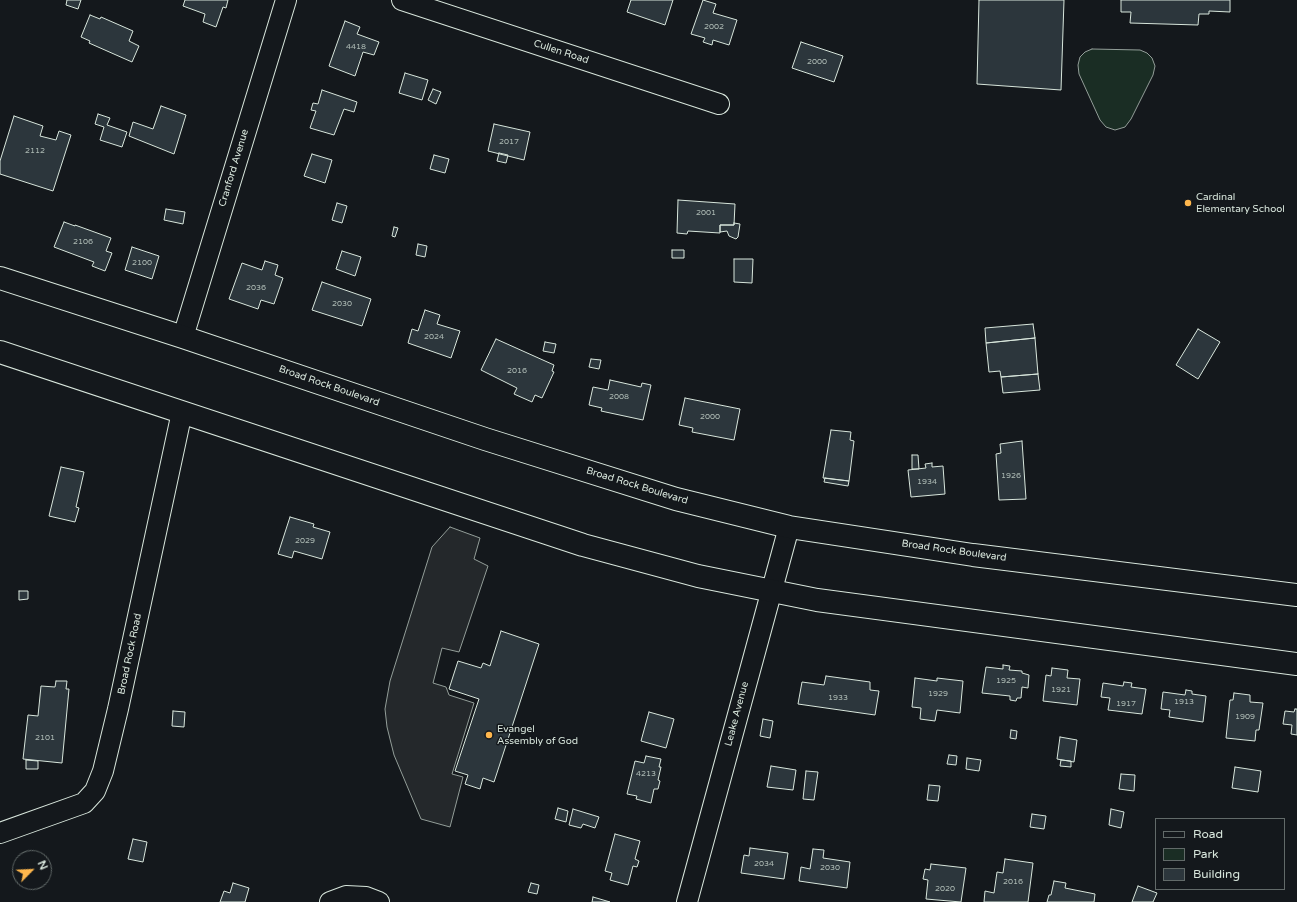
<!DOCTYPE html>
<html>
<head>
<meta charset="utf-8">
<style>
  body { margin:0 }
  #map { position:relative; width:1297px; height:902px; overflow:hidden; background:#14181c; font-family:"Varela Round",sans-serif }
  canvas { display:block }
  .legend { position:absolute; left:1155px; top:818px; width:130px; height:72px; box-sizing:border-box; background:#14181c; border:1px solid #626a69; margin:0; padding:5px 7px; list-style:none; font-size:12px; color:#d8e6dc }
  .legend li { display:flex; align-items:center; gap:8px; height:20px }
  .legend b { width:20px; border:1px solid #626a69 }
  .north { position:absolute; left:12px; top:850px; width:40px; height:40px; box-sizing:border-box; background:#14181c; border:1px solid #626a69; border-radius:50%; rotate:66deg; font-size:11px; font-weight:700; line-height:16px; text-align:center; color:#d8e6dc }
  .north::after { content:''; display:block; margin:auto; width:14px; height:18px; background:#ffb74d; clip-path:polygon(50% 0,100% 100%,50% 72%,0 100%) }
</style>
</head>
<body>
<div id="map">
<canvas width="1297" height="902"></canvas>
<ul class="legend">
<li><b style="height:5px;background:#14181c"></b>Road</li>
<li><b style="height:11px;background:#1a2d24"></b>Park</li>
<li><b style="height:11px;background:#2c363c"></b>Building</li>
</ul>
<div class="north">N</div>
</div>
<script>
const c = document.querySelector('canvas').getContext('2d');
c.lineJoin = 'round';
function paint(path, color) { c.fillStyle = color; c.fill(path, 'evenodd'); }
const toPath = rows => new Path2D(rows.map(r => 'M' + r).join(''));
function strokePath(path, color, width, dash) { c.strokeStyle = color; c.lineWidth = width; c.lineCap = dash ? 'butt' : 'round'; c.setLineDash(dash || []); c.stroke(path); }
function label(font, color, halo, rows, align = 'center') {
  c.font = font + ' "Varela Round",sans-serif'; c.lineWidth = 3; c.setLineDash([]); c.textBaseline = 'middle'; c.strokeStyle = halo; c.fillStyle = color; for (const [text, x, y, turn = 0] of rows) {
    c.save(); c.translate(x, y); c.rotate((+turn || 0) * Math.PI / 180); c.textAlign = isNaN(turn) ? turn : align; if (halo) c.strokeText(text, 0, 0); c.fillText(text, 0, 0); c.restore();
  }
}
const green = toPath([
  [1092,49,1140,50,1147,53,1152,58,1155,66,1153,75,1131,119,1125,127,1115,130,1106,127,1100,120,1079,74,1078,65,1080,57,1085,52,1092,49]
]);
paint(green, '#1a2d24');
strokePath(green, '#939e99', 1);
const parking = toPath([
  [450,527,480,538,474,559,488,566,459,652,442,648,433,683,446,687,449,695,474,703,452,774,463,777,450,827,421,819,394,755,387,727,385,709,390,681,432,547,450,527]
]);
paint(parking, '#24282b');
strokePath(parking, '#939e99', 1);
const building = toPath([
  [67,0,81,0,78,9,66,5,67,0],
  [185,0,228,0,226,8,223,7,216,27,203,22,205,14,183,6,185,0],
  [631,0,673,0,665,25,627,12,631,0],
  [703,0,716,4,713,13,737,20,729,45,713,40,712,45,703,42,705,38,691,34,703,0],
  [979,0,1064,0,1061,90,977,84,979,0],
  [1121,0,1230,0,1230,12,1209,11,1209,14,1199,14,1198,25,1130,23,1131,12,1121,12,1121,0],
  [90,15,100,19,101,17,133,31,129,41,139,46,132,62,89,43,90,41,81,37,90,15],
  [345,21,360,27,357,34,379,42,374,55,363,52,355,76,329,66,345,21],
  [801,42,843,56,834,82,792,68,801,42],
  [405,73,428,80,422,100,399,93,405,73],
  [433,89,441,92,436,104,428,100,433,89],
  [322,90,357,102,354,112,344,109,334,135,310,128,316,111,311,110,313,103,318,104,322,90],
  [161,106,186,115,174,154,129,136,133,122,153,129,161,106],
  [98,114,110,118,107,125,127,132,122,147,100,140,104,127,95,124,98,114],
  [14,116,43,126,40,136,56,140,59,131,71,135,53,191,0,174,0,161,14,116],
  [494,124,530,132,524,160,488,151,494,124],
  [499,153,508,155,506,163,497,161,499,153],
  [312,154,332,160,325,183,304,176,312,154],
  [434,155,449,159,445,173,430,169,434,155],
  [678,200,735,204,734,225,720,225,720,233,688,231,687,234,677,233,678,200],
  [337,203,347,206,342,223,332,220,337,203],
  [166,209,185,212,183,224,164,220,166,209],
  [64,222,75,226,75,225,111,238,106,251,112,253,105,271,92,266,94,262,54,247,64,222],
  [734,223,740,224,738,237,736,239,729,236,727,231,720,232,720,225,734,225,734,223],
  [394,227,398,228,395,237,392,236,394,227],
  [418,244,427,246,425,257,416,255,418,244],
  [132,247,159,256,152,279,125,270,132,247],
  [672,250,684,250,684,258,672,258,672,250],
  [342,251,361,257,355,276,336,269,342,251],
  [734,259,753,259,752,283,734,282,734,259],
  [265,261,278,265,275,275,283,278,274,304,261,300,258,309,229,299,242,263,262,270,265,261],
  [322,282,371,299,362,326,312,310,322,282],
  [425,310,440,315,437,324,460,331,451,358,408,343,412,329,418,331,425,310],
  [1033,324,1035,338,986,343,985,328,1033,324],
  [1198,329,1220,342,1198,379,1176,365,1198,329],
  [1035,338,1038,374,1001,377,1000,371,989,372,986,343,1035,338],
  [496,339,554,365,552,371,554,372,542,398,535,395,532,402,514,394,517,388,481,370,496,339],
  [545,342,556,344,554,353,543,351,545,342],
  [591,359,601,360,599,369,589,367,591,359],
  [1038,374,1040,390,1003,393,1001,377,1038,374],
  [610,380,641,387,642,383,651,385,643,420,601,411,602,408,589,405,593,387,608,390,610,380],
  [685,398,740,409,734,440,692,432,693,428,679,425,685,398],
  [831,430,851,432,850,440,854,441,849,481,823,478,831,430],
  [1022,441,1026,499,999,500,996,454,1001,453,1000,444,1022,441],
  [912,455,918,455,919,469,912,469,912,455],
  [932,463,932,467,943,466,945,494,911,497,908,470,926,468,925,464,932,463],
  [61,467,84,472,76,507,79,508,75,522,49,516,61,467],
  [825,478,849,481,848,486,824,482,825,478],
  [290,517,314,524,313,527,330,532,322,559,294,551,292,558,278,554,290,517],
  [19,591,28,591,28,599,19,600,19,591],
  [501,631,539,644,494,782,483,778,480,789,465,784,468,775,455,771,479,699,449,689,458,661,481,668,483,663,490,666,501,631],
  [1003,665,1010,666,1009,670,1022,671,1022,673,1029,675,1028,688,1022,687,1021,698,1017,698,1016,701,1010,700,1010,696,982,693,986,667,1003,669,1003,665],
  [1052,668,1068,670,1067,678,1080,679,1077,705,1043,701,1046,675,1051,676,1052,668],
  [826,676,870,682,870,690,879,691,875,715,798,704,802,682,824,685,826,676],
  [915,678,937,681,937,678,963,681,960,713,937,710,935,721,920,719,921,708,912,707,915,678],
  [56,681,67,681,66,689,69,689,62,763,23,759,28,715,38,716,41,686,55,687,56,681],
  [1124,682,1132,683,1131,687,1146,689,1142,714,1108,710,1110,698,1101,697,1103,683,1123,686,1124,682],
  [1186,690,1192,691,1192,694,1206,696,1203,722,1169,717,1170,710,1161,709,1163,692,1185,695,1186,690],
  [1234,693,1250,695,1250,702,1263,703,1259,730,1256,730,1255,741,1226,738,1230,700,1233,700,1234,693],
  [1295,709,1297,709,1297,735,1291,734,1292,725,1283,724,1285,711,1294,712,1295,709],
  [173,711,185,712,184,727,172,726,173,711],
  [649,712,674,719,666,748,641,741,649,712],
  [763,719,773,721,770,738,760,736,763,719],
  [1011,730,1017,731,1016,739,1010,738,1011,730],
  [1060,737,1077,740,1074,762,1057,759,1060,737],
  [949,755,957,756,956,765,947,764,949,755],
  [646,756,661,759,659,767,661,767,658,780,660,781,658,789,654,789,651,803,636,799,637,796,627,794,635,761,644,763,646,756],
  [967,758,981,760,979,771,966,769,967,758],
  [26,760,38,761,38,769,26,769,26,760],
  [1061,760,1071,761,1071,767,1060,766,1061,760],
  [771,766,796,770,793,790,767,787,771,766],
  [1235,767,1261,771,1258,792,1232,788,1235,767],
  [806,771,818,772,814,800,803,799,806,771],
  [1121,774,1135,775,1134,791,1119,789,1121,774],
  [929,785,940,786,938,801,927,800,929,785],
  [558,808,568,811,566,822,555,819,558,808],
  [573,809,599,817,595,828,583,824,581,828,569,825,573,809],
  [1111,809,1124,812,1121,828,1109,825,1111,809],
  [1032,814,1046,816,1044,829,1030,827,1032,814],
  [615,834,640,841,635,859,639,861,637,867,633,866,628,885,610,880,612,873,605,871,615,834],
  [133,839,147,842,143,862,128,859,133,839],
  [750,848,788,853,784,879,741,873,744,855,749,856,750,848],
  [813,849,824,850,823,858,850,862,847,888,799,881,801,867,810,869,813,849],
  [1005,859,1033,863,1028,902,984,902,985,891,994,893,997,872,1003,873,1005,859],
  [931,864,966,868,961,902,926,899,928,880,923,879,925,869,930,870,931,864],
  [1054,881,1066,883,1065,888,1095,894,1094,902,1047,902,1049,895,1051,895,1054,881],
  [233,883,249,888,245,902,220,902,224,891,230,893,233,883],
  [531,883,539,885,537,894,528,892,531,883],
  [1138,886,1157,893,1153,902,1132,902,1138,886],
  [593,897,610,902,592,902,593,897]
]);
paint(building, '#2c363c');
strokePath(building, '#d8e6dc', 1);
const minor = toPath([
  [402,0,719,104],
  [183,337,286,0],
  [0,833,84,803,95,791,103,771,118,709,182,412],
  [330,902,346,896,366,897,379,902],
  [687,902,789,527]
]);
const primary = toPath([
  [0,278,183,337,485,439,676,499,789,527,973,555,1297,595],
  [0,352,583,545,698,576,817,600,1297,664]
]);
strokePath(minor, '#d8e6dc', 22);
strokePath(primary, '#d8e6dc', 24);
strokePath(minor, '#14181c', 20);
strokePath(primary, '#14181c', 22);
for (const [x, y, r, color] of [
  [1188,203,4,"#ffb74d"],
  [489,735,4,"#ffb74d"]
]) { const dot = new Path2D(); dot.arc(x, y, r, 0, 2 * Math.PI); c.fillStyle = color; c.fill(dot); strokePath(dot, '#14181c', 1.5); }
label('8px', '#adbab4', null, [
  ["2002",714,27],
  ["4418",356,47],
  ["2000",817,62],
  ["2017",509,142],
  ["2112",35,151],
  ["2001",706,213],
  ["2106",83,242],
  ["2100",142,263],
  ["2036",256,288],
  ["2030",342,304],
  ["2024",434,337],
  ["2016",517,371],
  ["2008",619,397],
  ["2000",710,417],
  ["1926",1011,476],
  ["1934",927,482],
  ["2029",305,541],
  ["1925",1006,681],
  ["1921",1061,690],
  ["1929",938,694],
  ["1933",838,698],
  ["1913",1184,702],
  ["1917",1126,704],
  ["1909",1245,717],
  ["2101",45,738],
  ["4213",646,774],
  ["2034",764,864],
  ["2030",830,868],
  ["2016",1013,882],
  ["2020",945,889]
]);
label('10px', '#d8e6dc', '#14181c', [
  ["Cullen Road",561,52,18],
  ["Cranford Avenue",234,168,-73],
  ["Broad Rock Boulevard",329,386,19],
  ["Broad Rock Boulevard",637,486,17],
  ["Broad Rock Boulevard",954,551,8],
  ["Broad Rock Road",130,654,-78],
  ["Leake Avenue",737,714,-75]
]);
label('10px', '#d8e6dc', '#14181c', [
  ["Cardinal",1196,197],
  ["Elementary School",1196,209],
  ["Evangel",497,729],
  ["Assembly of God",497,741]
], 'left');
</script>
</body>
</html>
